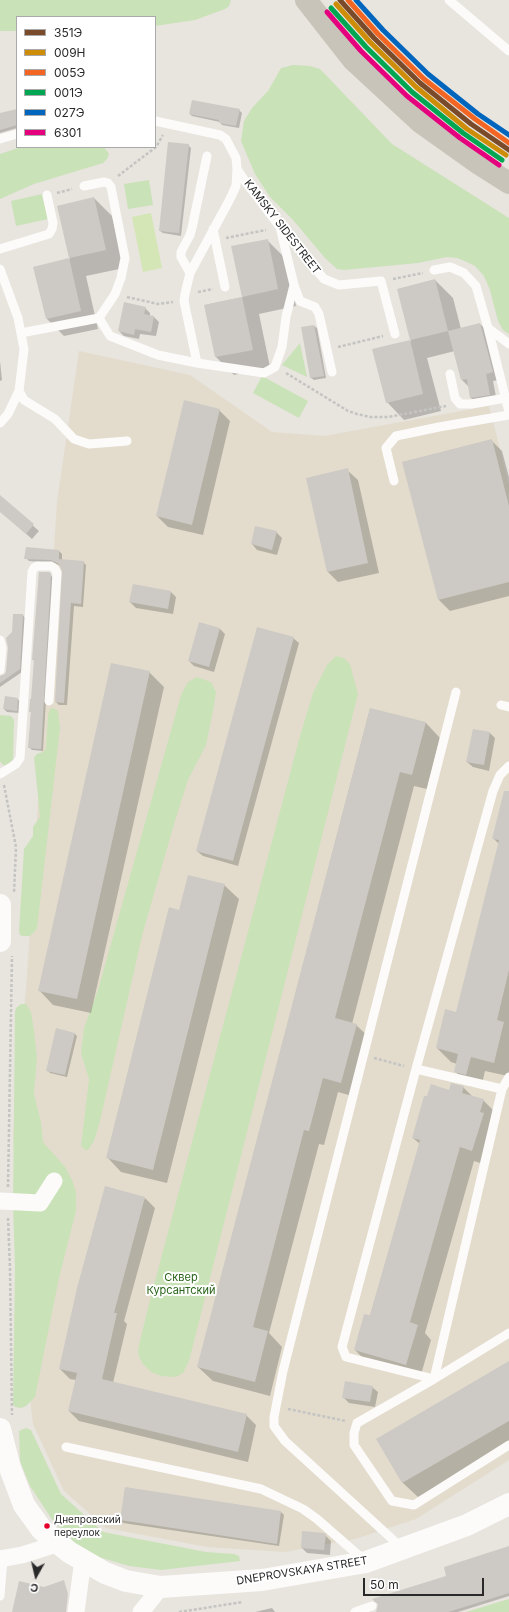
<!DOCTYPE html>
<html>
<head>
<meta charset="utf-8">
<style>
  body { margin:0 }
  #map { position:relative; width:509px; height:1612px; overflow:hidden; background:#e8e4de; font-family:Inter,sans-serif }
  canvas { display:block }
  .legend { position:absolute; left:16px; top:16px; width:140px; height:132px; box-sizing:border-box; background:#fff; border:1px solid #a9a9a9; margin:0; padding:5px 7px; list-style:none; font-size:12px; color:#292929 }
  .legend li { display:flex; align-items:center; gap:8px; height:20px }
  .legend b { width:20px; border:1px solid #a9a9a9 }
  .north { position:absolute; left:16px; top:1556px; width:40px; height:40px; -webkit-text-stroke:3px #fff; paint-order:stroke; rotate:188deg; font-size:11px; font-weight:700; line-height:16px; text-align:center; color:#292929 }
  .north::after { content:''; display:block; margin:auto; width:14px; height:18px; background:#292929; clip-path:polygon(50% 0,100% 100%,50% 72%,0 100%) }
  .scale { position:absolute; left:363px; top:1578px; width:121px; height:18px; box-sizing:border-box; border:2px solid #292929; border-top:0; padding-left:5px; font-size:12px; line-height:14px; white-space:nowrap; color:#292929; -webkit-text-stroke:3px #fff; paint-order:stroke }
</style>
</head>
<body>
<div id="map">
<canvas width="509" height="1612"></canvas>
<ul class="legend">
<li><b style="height:5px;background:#7a4b2a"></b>351Э</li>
<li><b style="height:5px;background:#ce8d08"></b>009Н</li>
<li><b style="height:5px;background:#f26522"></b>005Э</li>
<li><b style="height:5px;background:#00a651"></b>001Э</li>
<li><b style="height:5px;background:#0065bd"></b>027Э</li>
<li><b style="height:5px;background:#e5007d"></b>6301</li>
</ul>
<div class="north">С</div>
<div class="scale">50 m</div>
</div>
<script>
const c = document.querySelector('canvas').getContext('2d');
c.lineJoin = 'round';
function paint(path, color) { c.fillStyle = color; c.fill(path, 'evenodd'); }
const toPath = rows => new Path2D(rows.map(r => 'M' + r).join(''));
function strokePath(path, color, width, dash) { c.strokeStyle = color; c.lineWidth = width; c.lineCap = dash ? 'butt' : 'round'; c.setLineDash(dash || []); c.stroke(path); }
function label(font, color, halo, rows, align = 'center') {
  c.font = font + ' Inter,sans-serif'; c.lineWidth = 4; c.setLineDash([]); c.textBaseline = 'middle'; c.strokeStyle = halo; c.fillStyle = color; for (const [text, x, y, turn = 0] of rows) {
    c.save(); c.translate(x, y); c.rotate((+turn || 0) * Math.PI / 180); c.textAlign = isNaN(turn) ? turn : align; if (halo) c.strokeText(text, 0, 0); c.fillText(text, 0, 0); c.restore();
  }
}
paint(toPath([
  [79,351,190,375,272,432,324,436,489,406,509,484,509,1460,416,1519,355,1539,285,1552,207,1547,106,1528,64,1491,33,1424,24,1347,13,1135,27,977,57,502]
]), '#e3dccd');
paint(toPath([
  [0,0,231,0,229,6,225,9,195,20,155,26,155,17,17,17,17,31,0,31],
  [293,65,310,66,320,69,392,144,509,218,509,334,503,330,498,321,490,290,484,276,475,266,467,262,457,258,447,257,418,263,344,270,337,269,325,258,293,220,270,197,255,174,241,141,244,121,252,108,268,91,281,68],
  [21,147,104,147,109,154,107,159,103,163,34,184,0,199,0,154],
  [149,180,153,205,128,209,124,184],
  [42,194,48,219,16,226,11,201],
  [300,343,307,377,282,365],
  [262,376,308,401,299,418,253,393],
  [336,656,344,658,350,664,358,694,189,1361,183,1373,176,1377,161,1376,151,1372,143,1364,139,1357,138,1349,151,1296,300,736,313,693,327,665],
  [197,677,211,682,216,692,214,706,206,745,188,780,175,821,143,932,100,1121,94,1141,88,1150,85,1150,81,1146,89,1079,81,1053,84,1028,98,990,181,695,188,682],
  [53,708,58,711,60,728,37,929,30,936,23,936,20,935,19,931,24,849,33,836,33,827,40,817,34,757,37,754,43,752,46,749,48,715,50,709],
  [0,715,11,716,14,720,13,759,8,765,5,766,1,763,0,761],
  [21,1004,26,1004,31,1012,34,1031,37,1058,34,1094,41,1122,43,1142,65,1167,72,1180,76,1192,76,1211,59,1278,35,1397,26,1406,21,1408,15,1407,13,1404,15,1267,13,1204,15,1012,16,1008],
  [26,1428,31,1430,61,1494,103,1532,206,1552,234,1554,239,1556,240,1561,161,1570,129,1566,92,1555,76,1544,53,1521,30,1486,20,1461,19,1431],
  [509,1599,509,1612,466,1612]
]), '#cae2b8');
paint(toPath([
  [151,213,162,268,143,272,132,217]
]), '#d4e6b5');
paint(toPath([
  [17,110,17,128,0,133,0,114],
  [239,110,242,113,239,128,222,125,220,122,192,116,190,114],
  [188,145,191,148,181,236,163,233,160,231],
  [94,198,112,216,124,268,86,276,98,329,64,336,47,319,34,267,70,259,58,206],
  [267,240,285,258,296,306,259,314,270,367,234,375,216,357,205,305,243,297,232,247],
  [435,280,453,298,461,329,480,324,488,331,500,380,493,381,497,402,478,405,471,398,469,387,462,380,455,351,427,358,441,411,404,420,387,402,373,350,411,341,398,290],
  [145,308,150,313,150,316,154,317,159,322,156,336,140,334,139,339,124,336,119,331],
  [314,326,317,328,326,378,314,380,311,378],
  [0,361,2,380,0,381],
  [219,410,230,421,203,535,168,527,157,516],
  [491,440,502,451,509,477,509,596,450,611,439,600,403,462],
  [347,470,358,480,379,573,338,582,327,571],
  [4,500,39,531,32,539,0,511,0,504],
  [276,532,282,538,277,555,257,550,252,544],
  [26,548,59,551,62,554,62,560,83,562,86,565,83,607,74,606,67,705,59,705,56,702,64,570,61,566,55,563,29,561,26,558],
  [40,573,49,573,53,578,43,751,32,750,29,747,31,713,30,711,32,701,35,661,33,660],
  [171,592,176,597,173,614,136,608,130,602],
  [23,615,25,618,22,672,0,687,0,676,3,677,7,671,13,632],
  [200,623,220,629,225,634,214,672,194,666,189,661],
  [293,638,299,643,238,866,203,856,197,851],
  [149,672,164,687,91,1013,53,1005,39,990],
  [17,699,20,701,19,713,7,712,4,709],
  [370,709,426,723,440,738,427,789,414,786,352,1024,356,1025,371,1039,356,1097,338,1092,324,1145,319,1144,269,1333,282,1347,270,1396,213,1381,198,1367],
  [474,730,490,733,495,738,489,771,473,767,467,762],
  [509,806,509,1071,508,1076,485,1071,481,1088,469,1086,455,1071,457,1064,451,1062,437,1048,457,1013,499,844,493,838],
  [224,885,239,899,167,1183,121,1172,107,1157],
  [74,1033,77,1036,67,1077,50,1073,48,1071],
  [463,1087,473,1097,483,1100,497,1114,487,1165,474,1161,425,1333,431,1340,420,1378,369,1364,355,1350,370,1316,420,1144,413,1138,450,1091],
  [145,1198,155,1208,124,1321,127,1324,113,1383,246,1415,256,1425,248,1462,79,1421,69,1411,76,1380,70,1379,60,1369],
  [509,1362,509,1444,418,1497,403,1483,377,1439],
  [372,1387,378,1392,375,1407,349,1403,343,1397],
  [125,1489,281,1512,284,1515,279,1546,123,1523,121,1520],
  [325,1535,331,1541,330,1555,307,1553,302,1548],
  [509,1547,509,1596,458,1612,377,1612,379,1604,374,1601,448,1576],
  [272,1608,275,1612,278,1612,255,1612]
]), '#0003');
paint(toPath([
  [192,100,240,109,236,126,219,123,219,120,189,114],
  [17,109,17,125,0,130,0,113],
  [168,142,189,144,179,233,159,231],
  [94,197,106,250,69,258,57,206],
  [268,239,278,289,242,297,231,246],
  [69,258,81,311,46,319,33,267],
  [435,279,448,331,410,340,397,289],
  [242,297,253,350,215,357,204,305],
  [124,302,146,307,144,314,154,316,151,332,135,329,134,335,118,331],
  [480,323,493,372,486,374,490,395,470,398,467,379,461,380,448,331],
  [314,325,324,376,310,378,301,327],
  [410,340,423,394,386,403,372,349],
  [184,400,220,409,192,525,156,516],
  [492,439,509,506,509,582,438,600,402,462],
  [348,468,368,563,327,572,306,478],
  [0,495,34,524,26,534,0,512],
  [255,526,277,531,272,550,251,544],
  [26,547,59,550,59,559,84,561,81,604,71,603,64,703,55,702,62,571,59,564,51,560,24,559],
  [39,572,49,572,51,574,41,749,28,748,31,712,29,712,30,699,31,699,34,659,32,660],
  [133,584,171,591,168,609,129,602],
  [13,614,23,614,20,669,0,683,0,676,5,674,6,671,8,648,6,638,12,632],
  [199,622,220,628,209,667,188,661],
  [257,627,294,637,233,861,196,851],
  [111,663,150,671,77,999,38,991],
  [5,696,18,698,17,711,3,709],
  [370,708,426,722,412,775,400,772,335,1018,357,1024,341,1083,323,1078,309,1131,304,1130,253,1327,268,1331,255,1382,197,1367],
  [473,729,490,732,484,765,466,762],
  [504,791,509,791,509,970,497,1020,504,1022,494,1063,471,1057,466,1075,454,1072,458,1054,436,1048,445,1009,456,1012,499,840,492,839],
  [188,875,225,884,153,1170,106,1158,169,907,179,910],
  [56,1028,75,1033,65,1075,46,1071],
  [451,1083,464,1086,462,1093,484,1099,480,1112,484,1113,472,1151,460,1147,410,1322,418,1325,406,1365,354,1350,364,1314,370,1315,420,1140,412,1138,424,1096,427,1096,431,1084,449,1090],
  [105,1186,145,1197,114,1313,117,1313,102,1379,247,1414,238,1452,68,1411,77,1373,59,1369,77,1288],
  [509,1361,509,1421,402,1483,376,1439],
  [345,1381,373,1386,370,1402,342,1398],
  [125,1487,281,1511,277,1544,120,1520],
  [302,1531,324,1533,326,1534,324,1550,301,1548],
  [509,1546,509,1593,448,1612,376,1612,378,1604,372,1599,446,1576,444,1567],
  [64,1580,68,1594,66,1612,12,1612,19,1581,44,1587]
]), '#cdcac5');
strokePath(toPath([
  [118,176,156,147,163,135],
  [57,193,72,189],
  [226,238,266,230],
  [393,279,423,273],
  [198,292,213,289],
  [127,297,158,304,173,302],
  [338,347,383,336],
  [286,373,348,411,357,414,370,417,388,417,446,406],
  [4,785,16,847,14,893],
  [374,1058,404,1066],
  [8,1187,12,956],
  [8,1218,10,1268,12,1415],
  [288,1409,346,1421],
  [179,1612,243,1602]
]), '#c4c4c3', 2.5, [3, 2]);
strokePath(toPath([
  [449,0,509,51],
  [155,121,220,135,226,139,236,158,237,169,245,181,280,227,291,236,308,260,324,279,339,285,381,281,395,334],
  [0,139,17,134],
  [213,229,225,287],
  [0,249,49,234,52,229,53,223,47,195],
  [0,269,18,318,24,349,19,391,8,414,0,423],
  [434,270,450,267,464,273,476,286,488,328,509,412],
  [190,273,181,257,181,252,190,235,192,228,207,156],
  [294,285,300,301,315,307,319,314,332,372],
  [99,318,110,336,158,355,197,363,264,373,275,367,282,347,286,317,294,285,280,227],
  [488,328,509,344],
  [21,333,99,318,115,294,121,278,125,258,111,187,108,183,104,182,84,186],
  [197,363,184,301,185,294,190,273,230,199,236,186,237,169],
  [450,374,455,398,460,404,471,404,506,398],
  [19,391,24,400,55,419,74,439,89,444,127,441],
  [394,481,386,448,396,436,439,427,509,415],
  [0,640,2,648,0,670],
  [501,705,509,707],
  [0,774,16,764,20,758,32,572,34,568,37,566,51,566,55,569,57,573,49,701],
  [416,1069,502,1089],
  [509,1333,434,1379,357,1423,354,1433,354,1445,392,1501,414,1505,509,1445],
  [434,1379,346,1357,342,1347,416,1069,493,791,500,775,509,766],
  [434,1379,502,1089,509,1077],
  [66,1447,261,1489,303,1509,317,1519,365,1561],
  [402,1548,285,1441,274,1426,274,1417,283,1371,456,692],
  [0,1596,3,1559],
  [355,1612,372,1606]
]), '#fcfbfa', 9);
strokePath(toPath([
  [0,1201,40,1203,54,1181],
  [0,1559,22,1555,57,1544],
  [76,1612,83,1560],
  [141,1612,161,1587]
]), '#fcfbfa', 17);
strokePath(toPath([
  [0,905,0,941],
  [0,1429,10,1468,24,1505,42,1530,69,1552,105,1573,126,1581,161,1587,262,1580,366,1562,467,1525,509,1504]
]), '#fcfbfa', 22);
strokePath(toPath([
  [306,0,353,60,420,122,479,164,509,183]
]), '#c8c4b9', 22);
strokePath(toPath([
  [340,0,374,38,420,83,471,124,509,150]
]), '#7a4b2a', 5);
strokePath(toPath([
  [336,4,370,42,416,87,467,129,506,155]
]), '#ce8d08', 5);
strokePath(toPath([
  [348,0,378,34,424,79,475,119,509,143]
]), '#f26522', 5);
strokePath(toPath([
  [331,8,366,47,412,92,463,133,502,160]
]), '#00a651', 5);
strokePath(toPath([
  [356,0,383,30,428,74,478,114,509,135]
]), '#0065bd', 5);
strokePath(toPath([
  [327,12,361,51,407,96,460,138,499,165]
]), '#e5007d', 5);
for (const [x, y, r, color] of [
  [47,1526,3.5,"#e4002b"]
]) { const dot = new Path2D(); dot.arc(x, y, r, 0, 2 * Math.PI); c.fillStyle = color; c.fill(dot); strokePath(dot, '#fff', 1.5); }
label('10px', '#292929', '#fff', [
  ["Днепровский",54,1520],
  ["переулок",54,1533]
], 'left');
label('11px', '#292929', '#fff', [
  ["KAMSKY SIDESTREET",282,227,52],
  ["DNEPROVSKAYA STREET",302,1571,-9]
]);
label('11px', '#2a651b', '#fff', [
  ["Сквер",181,1278],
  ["Курсантский",181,1291]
]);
</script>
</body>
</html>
